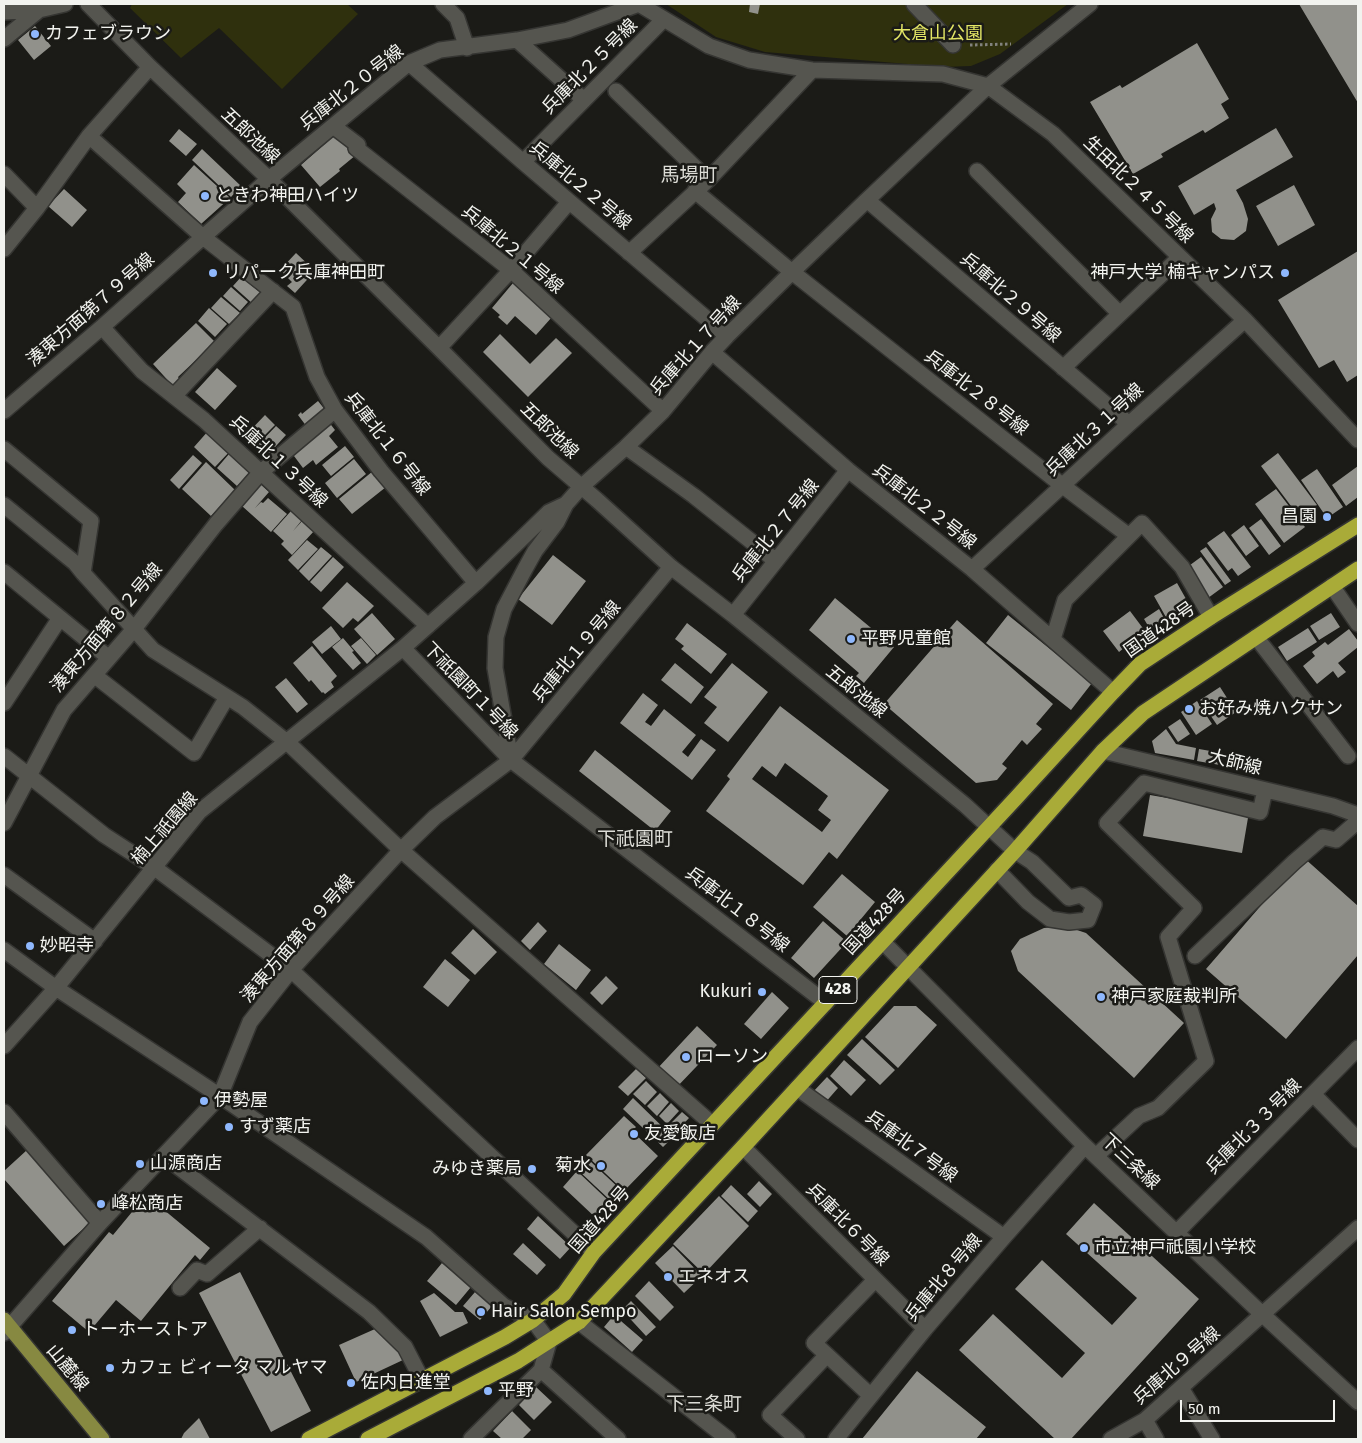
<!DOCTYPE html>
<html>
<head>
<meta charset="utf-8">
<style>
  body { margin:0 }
  #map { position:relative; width:1362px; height:1443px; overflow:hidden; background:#1b1b17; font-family:"Fira Sans",sans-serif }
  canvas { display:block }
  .frame { position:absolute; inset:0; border:5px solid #f2f3ef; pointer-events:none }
  .scale { position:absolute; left:1180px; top:1400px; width:155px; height:22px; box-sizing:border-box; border:2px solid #f2f3ef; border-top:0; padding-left:6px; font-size:15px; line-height:18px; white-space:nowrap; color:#f2f3ef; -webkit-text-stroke:4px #1b1b17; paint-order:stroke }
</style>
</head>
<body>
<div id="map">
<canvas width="1362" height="1443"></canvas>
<div class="frame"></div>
<div class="scale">50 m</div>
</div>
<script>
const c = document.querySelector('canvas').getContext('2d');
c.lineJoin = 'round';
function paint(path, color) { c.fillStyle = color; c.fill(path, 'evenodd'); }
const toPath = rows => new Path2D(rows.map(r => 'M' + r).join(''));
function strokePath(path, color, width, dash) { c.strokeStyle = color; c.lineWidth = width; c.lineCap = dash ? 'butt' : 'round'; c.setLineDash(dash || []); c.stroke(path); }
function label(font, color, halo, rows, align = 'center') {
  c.font = font + ' "Fira Sans","Noto Sans JP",sans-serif'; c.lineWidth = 5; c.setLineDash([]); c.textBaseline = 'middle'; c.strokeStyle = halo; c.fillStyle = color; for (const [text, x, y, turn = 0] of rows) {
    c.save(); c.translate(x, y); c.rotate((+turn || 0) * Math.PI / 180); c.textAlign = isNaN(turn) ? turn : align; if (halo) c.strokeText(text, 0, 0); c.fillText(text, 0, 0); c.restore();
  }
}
paint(toPath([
  [132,4,347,4,358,14,282,89,219,28,181,58,130,8],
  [666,4,1068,4,1000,54,971,66,943,67,765,52,716,37]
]), '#2f300d');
paint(toPath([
  [750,4,760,4,758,14,749,12],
  [1299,4,1358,4,1358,103],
  [35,26,51,46,34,60,18,40],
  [1197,43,1229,99,1221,104,1229,118,1205,133,1203,130,1161,154,1163,157,1133,174,1090,102,1120,85,1122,88],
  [1276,128,1293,157,1236,190,1243,203,1248,219,1246,231,1234,240,1221,239,1212,232,1211,219,1216,209,1214,203,1194,215,1178,186],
  [179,129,197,144,186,156,169,141],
  [335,135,344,145,346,143,356,155,339,169,340,171,320,187,301,165],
  [202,149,241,186,231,197,192,160],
  [194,165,230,198,201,224,178,202,186,193,177,184],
  [1294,185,1315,225,1278,246,1256,206],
  [64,189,87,210,72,227,48,206],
  [1358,251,1358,375,1347,382,1334,360,1319,368,1278,300],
  [296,253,315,271,295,293,287,286,292,282,280,270],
  [241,277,262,294,253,304,233,286],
  [513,283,552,317,536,335,515,316,507,325,498,317,500,315,492,308],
  [231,287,248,302,240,311,223,296],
  [221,297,240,313,229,324,211,308],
  [209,308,227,324,215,337,198,321],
  [196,323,215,342,178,377,180,380,173,386,153,364],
  [500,334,530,364,556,338,572,353,528,397,483,352],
  [217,368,237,386,215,410,195,392],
  [318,401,326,411,307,427,298,415,301,412,302,414],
  [265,415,275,425,255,445,245,436],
  [328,421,335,430,329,436,338,447,316,465,313,460,303,468,291,452],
  [276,426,286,435,266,457,256,447],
  [209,430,231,450,215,467,194,447],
  [345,446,354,457,331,476,322,465],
  [1278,453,1317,505,1300,518,1261,466],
  [229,454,249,473,237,486,217,468],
  [193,455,202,463,179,489,170,480],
  [354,459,366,474,337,498,325,483],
  [206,462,235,490,211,516,182,489],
  [1358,466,1358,497,1346,506,1332,485],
  [1317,469,1343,507,1327,518,1301,480],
  [373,471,386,487,352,514,339,499],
  [258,482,269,492,255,508,261,502,263,503,268,498,287,514,271,532,242,506,246,501,244,499],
  [1276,489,1305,527,1284,543,1255,504],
  [291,511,302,520,293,531,303,520,315,530,292,555,281,544,284,541,273,531],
  [1261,519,1281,546,1269,555,1249,528],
  [1244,525,1259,546,1246,556,1231,535],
  [1224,531,1251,567,1238,576,1232,568,1228,571,1207,543],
  [307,540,318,549,298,570,288,560],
  [321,547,332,556,309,581,299,571],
  [1206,547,1231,581,1225,585,1200,551],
  [553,555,586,581,552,625,518,599],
  [333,557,344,567,321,592,310,582],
  [1201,557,1223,587,1208,598,1186,568],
  [347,582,374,606,358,622,353,618,343,628,322,608],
  [1177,583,1190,606,1167,619,1154,596],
  [835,598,894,647,864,683,856,676,859,673,809,630],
  [1159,609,1165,620,1150,629,1144,619],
  [1130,611,1145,631,1119,652,1103,631],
  [372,613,395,639,377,655,354,629],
  [1331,613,1340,627,1319,640,1310,626],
  [1008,615,1092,683,1071,710,986,643],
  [957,620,1053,704,1036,724,1042,729,1027,745,1022,740,1002,764,1007,768,997,780,976,783,884,704],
  [687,623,727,654,711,674,681,649,684,646,675,639],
  [331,626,341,639,322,654,312,642],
  [1308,628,1317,642,1287,661,1278,647],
  [1349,629,1358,641,1358,647,1338,663,1346,672,1338,678,1333,671,1317,684,1303,666,1315,656,1312,652,1325,642,1328,645],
  [343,638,354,651,352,652,361,663,353,670,332,647],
  [361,638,376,655,367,664,351,646],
  [312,646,337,676,331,682,334,687,325,694,323,692,322,693,311,680,309,682,293,663],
  [675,663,704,687,691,704,661,680],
  [732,663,768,692,728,742,704,723,717,707,704,697],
  [286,678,308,704,297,713,275,687],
  [1220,687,1236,712,1217,725,1200,700],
  [643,693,658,705,645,722,651,726,664,709,696,735,682,752,688,757,701,739,716,750,692,780,620,723],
  [1197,701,1212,724,1196,735,1181,712],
  [780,706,889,790,837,859,829,852,803,885,706,811,730,779,727,776],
  [785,763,828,796,818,810,831,820,822,832,752,779,762,766,776,777],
  [1180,719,1190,734,1178,742,1168,727],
  [1166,729,1176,744,1196,748,1194,760,1155,753,1152,741],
  [1199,749,1222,753,1220,765,1197,761],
  [595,750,671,811,655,831,579,771],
  [1150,795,1249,812,1242,853,1143,836],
  [1303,857,1358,906,1358,955,1286,1039,1206,969],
  [842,874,875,902,847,936,813,907],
  [823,921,847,942,814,978,791,958],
  [538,922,547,931,530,950,521,941],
  [1065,926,1086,933,1184,1023,1134,1078,1018,971,1011,951,1020,939,1044,928],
  [473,929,497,952,475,975,451,953],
  [559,944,591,970,576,990,544,964],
  [445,959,470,980,448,1007,423,987],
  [606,976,618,988,602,1005,590,993],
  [772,992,789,1008,761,1039,744,1024],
  [894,1006,916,1006,937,1025,898,1068,865,1037],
  [697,1026,717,1045,675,1089,656,1070],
  [862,1039,895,1070,880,1085,847,1055],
  [844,1060,866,1080,851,1096,830,1076],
  [636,1069,646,1078,628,1096,618,1087],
  [827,1077,838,1088,824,1104,812,1093],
  [646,1081,657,1092,645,1105,633,1094],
  [660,1093,669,1102,657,1116,647,1106],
  [633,1098,673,1137,663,1147,623,1109],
  [671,1103,679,1111,667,1124,659,1116],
  [682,1112,689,1118,676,1132,669,1125],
  [624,1116,636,1127,632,1131,658,1156,624,1191,586,1155],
  [27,1150,92,1221,64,1246,4,1179,4,1171],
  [590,1161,621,1190,611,1201,580,1172],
  [577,1171,611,1203,597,1219,563,1187],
  [759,1181,772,1194,760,1207,747,1194],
  [731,1185,758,1211,748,1222,721,1196],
  [146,1195,210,1248,200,1260,195,1255,141,1321,116,1300,89,1332,52,1301,109,1232,113,1235],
  [719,1196,749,1226,704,1274,673,1244],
  [1094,1203,1199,1299,1071,1439,1055,1439,959,1350,993,1314,1062,1378,1085,1353,1015,1289,1042,1260,1112,1325,1137,1298,1066,1234],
  [538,1216,571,1247,560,1259,527,1229],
  [523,1243,546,1265,537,1275,513,1254],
  [673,1246,702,1276,684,1293,655,1263],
  [442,1263,471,1287,456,1305,427,1281],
  [240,1272,311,1411,271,1432,199,1293],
  [649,1281,674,1307,660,1321,635,1296],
  [475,1292,492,1306,480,1320,463,1306],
  [434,1293,455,1312,463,1312,468,1323,440,1337,420,1301],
  [631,1301,656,1327,646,1336,622,1310],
  [614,1315,643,1340,632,1352,604,1327],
  [375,1329,399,1350,403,1360,356,1382,339,1345],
  [917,1371,986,1427,976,1439,862,1439],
  [536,1387,552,1402,534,1420,519,1405],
  [512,1411,531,1430,522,1439,502,1439,493,1431],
  [199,1418,210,1439,181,1439,184,1433]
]), '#91918b');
const minor = toPath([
  [88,4,150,67,269,179,439,348,548,458,597,500,671,567,733,615,965,805,1015,851,1032,862,1069,898,1081,895,1094,905,1088,920,1069,922,1050,919,1028,902,997,870],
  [443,4,457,18,467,48],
  [914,4,953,45],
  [4,12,39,10,65,4],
  [4,39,39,10],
  [517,40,584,100],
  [409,63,523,162,727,336],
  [616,91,708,180],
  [333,126,358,145,356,148,511,270,663,411],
  [89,136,203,237,293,307,317,377,335,410,381,471,476,583],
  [523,162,663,20],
  [977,171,1120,314],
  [4,174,37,208],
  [695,191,792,272,1063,486,1129,536],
  [867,200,1129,424],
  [4,249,37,208,89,136,150,67],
  [629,253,708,180,812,70],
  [102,327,142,371,204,420,428,626],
  [439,348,511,270,569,202],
  [712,352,848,470,972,569,1113,692],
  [1063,368,1180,257],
  [174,396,273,291],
  [4,411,102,327,203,237,269,179,409,63,440,50,517,40,568,30,639,4,709,46,749,60,812,70,943,74,988,86,1053,134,1245,320,1358,440],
  [626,447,694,496,776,561],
  [4,449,91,521,83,573,153,650,243,707,287,742,401,850,712,1124],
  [4,505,75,563,83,573],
  [972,569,1129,424,1245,320],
  [4,572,109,658],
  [1332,586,1358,624],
  [733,615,848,470],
  [1256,637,1348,756],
  [1053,639,1065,600,1142,523,1182,567,1211,617],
  [403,648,511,760,826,1003],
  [94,675,194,753,227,697],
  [4,703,60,618],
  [1103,751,1333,806,1358,815],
  [4,756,104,835,155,868,291,970,594,1252],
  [511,760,495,668,496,637,504,609,525,569,535,551,557,522,566,504],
  [4,823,64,710,134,629,216,524,261,472,335,410],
  [4,875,95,941],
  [883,942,1085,1146,1263,1315,1358,1402],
  [4,950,56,988,220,1096,426,1237,504,1306,533,1320,549,1342,541,1370,471,1439],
  [1195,956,1294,862,1323,837,1336,840,1358,821],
  [4,1046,56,988,199,812,403,648,476,583,549,512,566,504,581,487,626,447,663,411,712,352,727,336,792,272,867,200,988,86,1090,4],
  [797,1088,1004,1237],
  [1313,1094,1358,1140],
  [4,1112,100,1223],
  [743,1147,925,1329],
  [164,1156,369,1312,405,1347,422,1380],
  [1096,1156,1139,1116,1158,1108,1206,1061,1168,937,1194,908,1107,823,1144,783,1260,812,1265,790],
  [1177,1232,1358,1048],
  [180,1288,197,1270,207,1274,260,1228],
  [579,1322,728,1439],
  [4,1333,100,1223,220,1096,250,1022,291,970,401,850,435,817,511,760,671,567],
  [827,1355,871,1396],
  [541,1370,618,1439],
  [1181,1388,1212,1439],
  [1145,1420,1156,1439],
  [797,1439,770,1415,827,1355,814,1343,875,1280],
  [836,1439,925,1329,1004,1237,1085,1146],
  [1111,1439,1145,1420,1358,1228]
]);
const major = toPath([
  [4,1320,102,1439]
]);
const highway = toPath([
  [309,1439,505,1337,533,1320,564,1294,594,1252,1016,798,1113,692,1140,664,1211,617,1358,525],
  [368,1439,518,1361,579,1322,743,1147,1015,851,1103,751,1143,713,1358,569]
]);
strokePath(minor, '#353532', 18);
strokePath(major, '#353532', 18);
strokePath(highway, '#353532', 18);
strokePath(toPath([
  [970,45,1011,44]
]), '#82827e', 3, [2.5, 2.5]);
strokePath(minor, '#55554f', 15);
strokePath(major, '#878941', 15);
strokePath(highway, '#a9ab38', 15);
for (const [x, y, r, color] of [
  [35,34,5,"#8fb8fd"],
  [205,196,5,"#8fb8fd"],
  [213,273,5,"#8fb8fd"],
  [1285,273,5,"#8fb8fd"],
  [1327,517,5,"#8fb8fd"],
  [851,639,5,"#8fb8fd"],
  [1189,709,5,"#8fb8fd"],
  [30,946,5,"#8fb8fd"],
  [762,992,5,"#8fb8fd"],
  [1101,997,5,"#8fb8fd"],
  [686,1057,5,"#8fb8fd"],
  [204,1101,5,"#8fb8fd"],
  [229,1127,5,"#8fb8fd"],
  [634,1134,5,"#8fb8fd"],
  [140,1164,5,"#8fb8fd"],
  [601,1166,5,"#8fb8fd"],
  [532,1169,5,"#8fb8fd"],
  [101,1204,5,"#8fb8fd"],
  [1084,1248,5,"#8fb8fd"],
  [668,1277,5,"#8fb8fd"],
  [481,1312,5,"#8fb8fd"],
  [72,1330,5,"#8fb8fd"],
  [110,1368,5,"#8fb8fd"],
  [351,1383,5,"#8fb8fd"],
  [488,1391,5,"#8fb8fd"]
]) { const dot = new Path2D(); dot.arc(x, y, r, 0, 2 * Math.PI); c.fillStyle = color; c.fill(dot); strokePath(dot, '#1b1b17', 2); }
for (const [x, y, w] of [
  [838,990,38]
]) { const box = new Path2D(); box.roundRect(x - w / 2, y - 13.5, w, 27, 4); c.fillStyle = '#1b1b17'; c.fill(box); strokePath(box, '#f2f3ef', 1); }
label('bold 16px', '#f2f3ef', null, [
  ["428",838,990]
]);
label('18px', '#f2f3ef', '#1b1b17', [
  ["カフェブラウン",45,34],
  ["ときわ神田ハイツ",215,196],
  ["リパーク兵庫神田町",223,273],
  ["神戸大学 楠キャンパス",1275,273,"right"],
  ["昌園",1317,517,"right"],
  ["平野児童館",861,639],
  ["お好み焼ハクサン",1199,709],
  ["妙昭寺",40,946],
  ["Kukuri",752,992,"right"],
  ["神戸家庭裁判所",1111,997],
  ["ローソン",696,1057],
  ["伊勢屋",214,1101],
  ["すず薬店",239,1127],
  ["友愛飯店",644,1134],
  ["山源商店",150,1164],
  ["菊水",591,1166,"right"],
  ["みゆき薬局",522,1169,"right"],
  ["峰松商店",111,1204],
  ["市立神戸祇園小学校",1094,1248],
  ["エネオス",678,1277],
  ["Hair Salon Sempo",491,1312],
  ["トーホーストア",82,1330],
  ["カフェ ビィータ マルヤマ",120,1368],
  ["佐内日進堂",361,1383],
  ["平野",498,1391]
], 'left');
label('18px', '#e2e565', '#1b1b17', [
  ["大倉山公園",938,34]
]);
label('18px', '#f2f3ef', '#1b1b17', [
  ["兵庫北２５号線",590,67,-45],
  ["兵庫北２０号線",352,88,-38],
  ["五郎池線",250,136,43],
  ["兵庫北２２号線",580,186,40],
  ["生田北２４５号線",1138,190,44],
  ["兵庫北２１号線",512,250,40],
  ["兵庫北２９号線",1010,298,41],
  ["湊東方面第７９号線",91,310,-41],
  ["兵庫北１７号線",696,346,-48],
  ["兵庫北２８号線",976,393,38],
  ["兵庫北３１号線",1095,430,-43],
  ["五郎池線",549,431,44],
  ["兵庫北１６号線",387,444,52],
  ["兵庫北１３号線",278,462,43],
  ["兵庫北２２号線",924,507,38],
  ["兵庫北２７号線",776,531,-51],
  ["湊東方面第８２号線",107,628,-50],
  ["国道428号",1160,630,-35],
  ["兵庫北１９号線",577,652,-50],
  ["下祇園町１号線",470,691,46],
  ["五郎池線",856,692,39],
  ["大師線",1235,763,14],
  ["楠上祇園線",165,829,-49],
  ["兵庫北１８号線",737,910,38],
  ["国道428号",875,922,-47],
  ["湊東方面第８９号線",298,939,-49],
  ["兵庫北３３号線",1254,1127,-45],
  ["兵庫北７号線",911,1147,36],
  ["下三条線",1130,1162,43],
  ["国道428号",600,1220,-49],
  ["兵庫北６号線",847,1225,45],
  ["兵庫北８号線",944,1278,-50],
  ["兵庫北９号線",1177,1366,-41],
  ["山麓線",67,1368,50]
]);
label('19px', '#ddddd7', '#1b1b17', [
  ["馬場町",689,176],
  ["下祇園町",635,840],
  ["下三条町",704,1405]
]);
</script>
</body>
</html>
